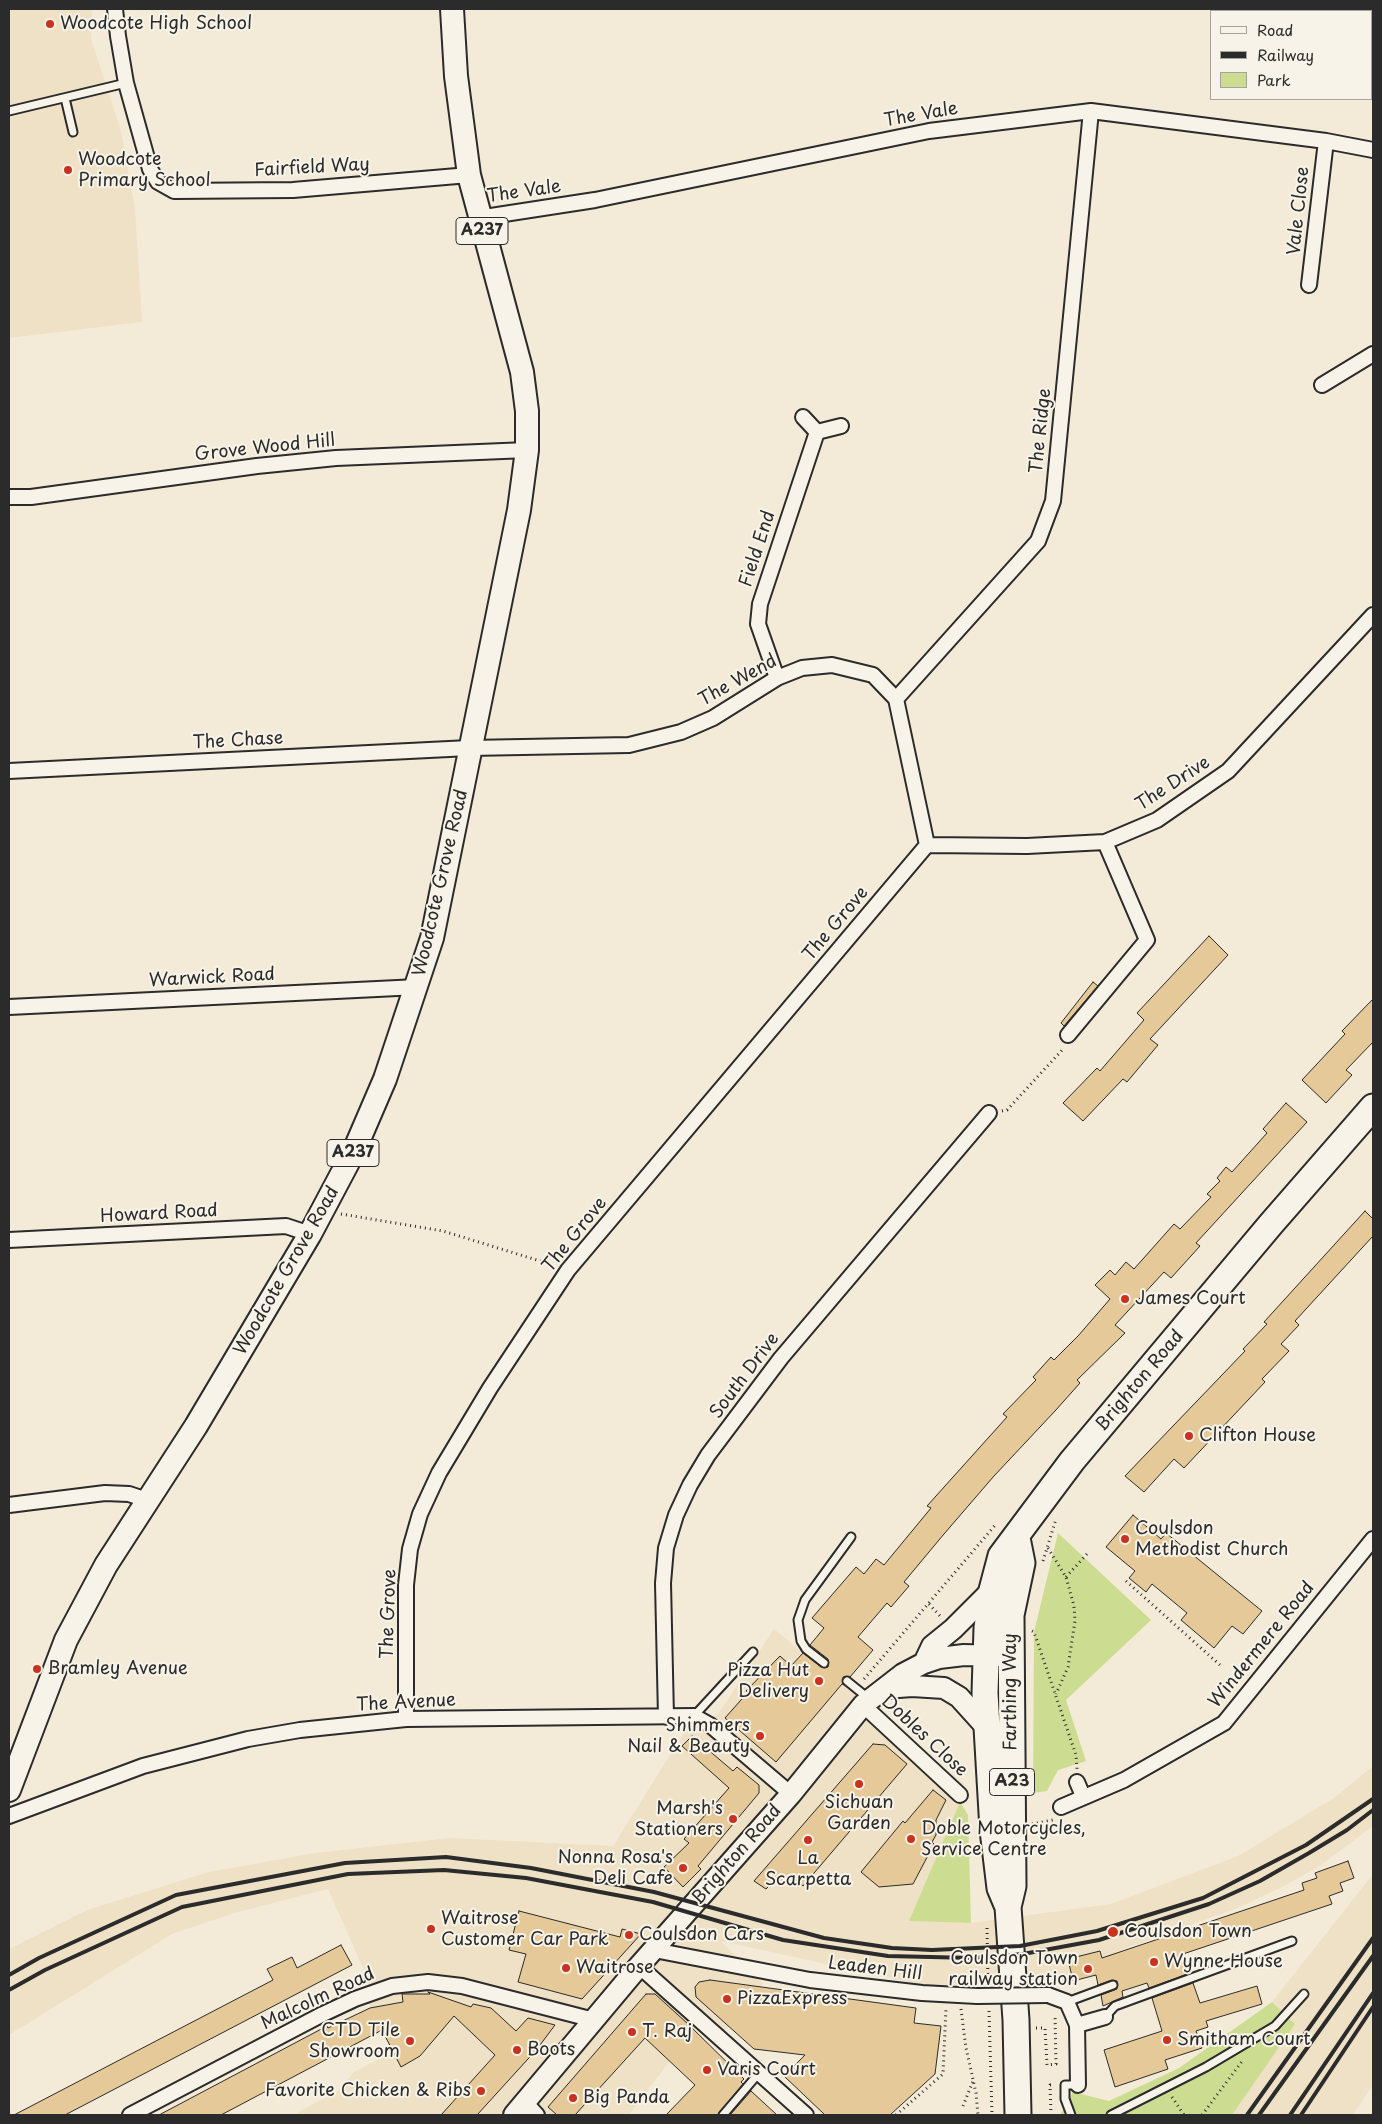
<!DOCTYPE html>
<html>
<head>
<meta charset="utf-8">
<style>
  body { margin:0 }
  #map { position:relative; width:1382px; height:2124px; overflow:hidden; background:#f3ebd8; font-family:"Playpen Sans",sans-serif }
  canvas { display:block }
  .frame { position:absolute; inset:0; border:10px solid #2b2b2b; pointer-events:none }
  .legend { position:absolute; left:1210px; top:10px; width:162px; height:90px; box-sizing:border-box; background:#f7f3e8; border:1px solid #a5a39c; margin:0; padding:6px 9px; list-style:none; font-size:15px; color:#2b2b2b }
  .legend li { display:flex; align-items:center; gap:10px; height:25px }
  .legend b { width:25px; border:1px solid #a5a39c }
</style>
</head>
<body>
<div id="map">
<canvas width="1382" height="2124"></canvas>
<div class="frame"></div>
<ul class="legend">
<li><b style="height:6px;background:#f7f3e8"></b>Road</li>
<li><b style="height:6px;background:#2b2b2b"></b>Railway</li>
<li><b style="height:14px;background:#ccdd91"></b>Park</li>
</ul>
</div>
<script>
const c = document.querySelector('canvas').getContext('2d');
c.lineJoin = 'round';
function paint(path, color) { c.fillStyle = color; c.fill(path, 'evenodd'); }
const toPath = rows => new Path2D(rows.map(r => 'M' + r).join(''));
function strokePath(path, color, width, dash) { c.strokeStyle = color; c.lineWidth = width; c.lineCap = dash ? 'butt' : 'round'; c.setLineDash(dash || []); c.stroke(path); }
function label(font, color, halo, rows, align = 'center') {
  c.font = font + ' "Playpen Sans",sans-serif'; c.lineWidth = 4; c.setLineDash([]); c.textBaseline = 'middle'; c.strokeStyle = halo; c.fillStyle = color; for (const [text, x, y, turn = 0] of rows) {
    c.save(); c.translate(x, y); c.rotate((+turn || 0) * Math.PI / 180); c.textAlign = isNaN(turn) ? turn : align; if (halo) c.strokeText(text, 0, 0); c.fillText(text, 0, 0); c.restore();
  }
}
paint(toPath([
  [9,9,92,9,91,39,121,131,135,209,142,322,9,338],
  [774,1629,964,1784,960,1802,909,1921,971,1923,1111,1904,1238,1856,1334,1798,1373,1766,1373,1826,1321,1865,1282,1887,1240,1907,1116,1952,1119,1967,1073,1981,997,1980,967,1985,927,1986,721,1941,763,1984,724,2032,688,2024,670,2061,629,2115,293,2115,338,2091,354,2072,393,2052,370,2008,367,1977,328,1889,238,1912,172,1934,9,2035,9,1949,87,1910,209,1872,315,1853,449,1838,613,1846,687,1728,718,1714],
  [1373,1874,1373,2085,1353,2115,1230,2115,1295,2024,1272,2002]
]), '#efe1c5');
paint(toPath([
  [1058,1533,1151,1620,1066,1700,1086,1761,1058,1770,1047,1791,1033,1793,1034,1632],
  [960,1802,968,1815,971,1923,909,1921],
  [1272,2002,1295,2024,1232,2115,1060,2115,1073,2092,1109,2101,1179,2068]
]), '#ccdd91');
const building = toPath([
  [1209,936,1228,955,1150,1039,1158,1045,1127,1082,1123,1079,1083,1121,1063,1103,1097,1068,1100,1071,1144,1020,1137,1013,1209,936],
  [1093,982,1098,986,1064,1026,1061,1023,1093,982],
  [1373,999,1373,1042,1346,1070,1352,1075,1326,1103,1302,1080,1345,1034,1342,1031,1373,999],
  [1286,1103,1307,1122,1196,1243,1200,1246,1171,1278,1164,1272,1115,1325,1125,1333,1077,1380,1080,1383,1055,1411,994,1476,944,1534,904,1582,909,1586,891,1607,887,1603,858,1637,873,1650,850,1677,843,1677,844,1685,842,1684,776,1762,725,1718,748,1692,746,1691,780,1656,791,1666,803,1653,821,1667,828,1667,828,1659,810,1645,824,1628,812,1618,856,1567,864,1574,876,1559,884,1565,931,1508,927,1506,1007,1417,1003,1414,1036,1380,1033,1377,1051,1357,1054,1360,1078,1336,1110,1299,1095,1285,1110,1270,1115,1275,1126,1262,1134,1269,1174,1224,1180,1229,1211,1197,1207,1194,1220,1181,1217,1178,1226,1167,1232,1172,1267,1133,1263,1129,1286,1103],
  [1365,1211,1373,1219,1373,1236,1295,1321,1299,1325,1281,1344,1289,1351,1262,1379,1265,1382,1184,1468,1174,1459,1144,1492,1125,1476,1245,1351,1243,1349,1267,1324,1264,1322,1365,1211],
  [1133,1515,1161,1539,1166,1533,1262,1611,1243,1634,1232,1626,1214,1648,1181,1620,1187,1613,1152,1584,1146,1592,1129,1578,1135,1571,1106,1547,1133,1515],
  [692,1736,733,1771,737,1767,759,1785,759,1793,698,1866,701,1869,683,1887,664,1867,689,1843,684,1839,729,1788,682,1746,692,1736],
  [873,1744,885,1745,907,1764,803,1886,790,1875,781,1887,774,1881,766,1889,754,1881,873,1744],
  [933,1790,946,1800,936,1820,936,1835,932,1842,934,1844,913,1884,879,1887,861,1872,903,1821,905,1823,933,1790],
  [1348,1861,1354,1878,1340,1883,1343,1891,1329,1896,1332,1904,1183,1954,1190,1973,1149,1988,1147,1983,1122,1991,1123,1997,1103,2006,1101,1995,1117,1989,1117,1981,1112,1980,1098,1985,1096,1975,1073,1981,1068,1959,1100,1951,1102,1958,1304,1890,1302,1883,1317,1878,1315,1873,1348,1861],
  [519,1911,620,1937,622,1929,641,1934,582,1999,518,1982,526,1954,509,1950,519,1911],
  [341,1945,352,1965,65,2115,14,2115,273,1980,267,1969,292,1957,297,1968,341,1945],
  [710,1980,916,2008,914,2023,941,2026,935,2074,890,2115,825,2115,784,2076,805,2055,754,2049,696,1997,695,1987,699,1982,710,1980],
  [1193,1983,1200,2003,1257,1986,1262,2004,1206,2021,1208,2027,1196,2031,1202,2048,1165,2060,1168,2069,1115,2087,1104,2050,1162,2031,1152,1998,1193,1983],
  [428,1992,471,2007,473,2004,491,2008,516,2031,528,2018,555,2025,537,2049,477,2115,441,2115,495,2055,454,2016,420,2056,401,2067,382,2030,221,2115,159,2115,327,2026,328,2028,370,2008,403,2002,402,1994,430,1994,428,1992],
  [646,1994,655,1994,688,2024,744,2079,741,2082,743,2084,718,2115,666,2115,695,2085,645,2038,575,2115,557,2115,548,2107,646,1994],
  [751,2091,777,2115,730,2115,751,2091]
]);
paint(building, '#e5c999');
strokePath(building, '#2b2b2b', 1);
const lane = toPath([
  [65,98,73,132],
  [9,111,126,83],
  [824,1663,806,1649,801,1641,798,1620,805,1600,851,1537],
  [847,1681,868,1698],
  [694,1716,753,1652],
  [1067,2002,1113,1985],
  [1105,2017,1115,2006,1292,1941],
  [723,2115,759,2073],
  [1071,2115,1065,2099,1065,2085,1078,2085],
  [1111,2115,1206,2067,1275,2026,1304,1994]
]);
const street = toPath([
  [115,9,118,36,126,83,150,169,158,182,174,191,293,190,469,175],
  [478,218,595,200,929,131,1091,111,1326,141,1373,150],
  [1309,285,1326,141],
  [1322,385,1373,354],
  [803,417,817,432,841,426],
  [9,497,31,497,257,466,336,458,527,450],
  [777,678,758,624,760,604,817,432],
  [896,699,1038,541,1053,501,1091,111],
  [9,771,469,748,629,745,681,732,713,718,777,678,802,668,832,665,873,675,896,699,927,845],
  [927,845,1027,846,1105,842,1157,820,1228,771,1373,615],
  [9,1007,418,987],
  [1068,1035,1147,940,1105,842],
  [9,1240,286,1226,310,1234],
  [9,1505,105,1493,129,1494,147,1500],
  [863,1705,960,1795],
  [666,1717,663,1583,666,1548,676,1515,690,1485,708,1455,781,1358,989,1113],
  [406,1719,406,1585,410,1549,420,1514,439,1473,490,1388,568,1270,927,845],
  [1077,1782,1083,1796],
  [1061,1807,1124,1780,1224,1723,1373,1539],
  [9,1816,143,1766,248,1739,300,1730,406,1719,694,1716,710,1725,791,1794],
  [654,1950,810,1980,922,1993,977,1996],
  [639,1966,806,2115],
  [1048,1995,1067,2002,1077,2025,1078,2085],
  [1077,2025,1105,2017],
  [525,2102,537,2115],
  [130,2115,323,2014,355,1999,392,1986,428,1982,462,1986,594,2020]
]);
const secondary = toPath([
  [924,1663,932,1646,953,1629,992,1590],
  [885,1688,912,1686,944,1688,959,1697,987,1728],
  [514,2115,639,1966,791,1794,863,1705,903,1674,924,1663,939,1658,964,1655,1001,1656]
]);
const primary = toPath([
  [9,1790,66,1640,106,1565,196,1426,310,1234,354,1151,385,1079,432,938,519,510,527,450,527,411,522,372,469,175,456,76,452,9]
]);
const highway = toPath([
  [1017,1538,1022,1563,1011,1615,1013,1886,1008,1907,1016,2020,1018,2115],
  [1008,1907,1000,1888,993,1830,985,1693,987,1628,992,1590,1001,1556,1072,1461,1271,1224,1373,1107]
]);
strokePath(lane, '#2b2b2b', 11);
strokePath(street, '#2b2b2b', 18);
strokePath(secondary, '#2b2b2b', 24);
strokePath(primary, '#2b2b2b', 26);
strokePath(highway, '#2b2b2b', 29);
strokePath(toPath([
  [1002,1111,1007,1110,1064,1048],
  [341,1214,443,1231,553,1265],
  [1048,1548,1066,1577,1074,1606,1075,1621,1068,1667,1056,1694],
  [1043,1561,1056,1519],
  [1066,1577,1087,1554],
  [1126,1581,1220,1665],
  [929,1604,940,1616],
  [1032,1631,1034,1632,1076,1755,1077,1769],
  [864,1679,997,1523],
  [1032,1824,1053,1820],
  [987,1928,988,1982],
  [1055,1970,1055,1982],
  [961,2009,966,2048,976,2093,978,2115],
  [989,2011,992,2115],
  [1036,2028,1045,2028,1047,2065,1056,2064,1055,2015],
  [1172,2097,1184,2115],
  [963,2106,973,2081],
  [896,2115,943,2074,946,2008],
  [1051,2115,1050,2085,1055,2085],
  [1202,2115,1243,2060]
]), '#2b2b2b', 3, [1, 4]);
strokePath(lane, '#f7f3e8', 7);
strokePath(street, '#f7f3e8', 14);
strokePath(secondary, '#f7f3e8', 20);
strokePath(primary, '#f7f3e8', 22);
strokePath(highway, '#f7f3e8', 25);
strokePath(toPath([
  [9,1975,39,1958,176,1895,345,1863,446,1857,531,1868,654,1892,824,1938,892,1948,932,1950,1020,1946,1097,1931,1203,1898,1306,1845,1373,1799],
  [9,1990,45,1970,182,1907,348,1874,444,1870,526,1878,653,1902,783,1940,888,1956,973,1958,1023,1954,1099,1940,1209,1904,1260,1881,1309,1853,1347,1830,1373,1810],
  [1247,2115,1373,1938],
  [1259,2115,1373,1956],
  [1290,2115,1373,1993],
  [1301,2115,1373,2007]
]), '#2b2b2b', 4);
const streetBridge = toPath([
  [977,1996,1048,1995]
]);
strokePath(streetBridge, '#2b2b2b', 18, []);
strokePath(streetBridge, '#f7f3e8', 14);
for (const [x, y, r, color] of [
  [50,24,5,"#c8321e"],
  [68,170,5,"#c8321e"],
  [1125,1299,5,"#c8321e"],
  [1189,1436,5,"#c8321e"],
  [1125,1539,5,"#c8321e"],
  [37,1669,5,"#c8321e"],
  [819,1681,5,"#c8321e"],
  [760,1736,5,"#c8321e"],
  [859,1784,5,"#c8321e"],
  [733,1819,5,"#c8321e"],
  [911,1839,5,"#c8321e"],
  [808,1840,5,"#c8321e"],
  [683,1868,5,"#c8321e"],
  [431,1929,5,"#c8321e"],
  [1113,1932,6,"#c8321e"],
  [629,1935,5,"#c8321e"],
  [1154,1962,5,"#c8321e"],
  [566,1968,5,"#c8321e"],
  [1088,1969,5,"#c8321e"],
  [727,1999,5,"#c8321e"],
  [632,2032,5,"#c8321e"],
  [1167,2040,5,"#c8321e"],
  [410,2041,5,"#c8321e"],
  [517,2050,5,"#c8321e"],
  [707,2070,5,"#c8321e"],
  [481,2091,5,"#c8321e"],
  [573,2098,5,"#c8321e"]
]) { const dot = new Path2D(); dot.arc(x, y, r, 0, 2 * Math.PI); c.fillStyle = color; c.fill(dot); strokePath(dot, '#f7f3e8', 2); }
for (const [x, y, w] of [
  [482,231,52],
  [353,1153,52],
  [1012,1782,45]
]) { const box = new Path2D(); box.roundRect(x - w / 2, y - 13.5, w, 27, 4); c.fillStyle = '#f7f3e8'; c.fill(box); strokePath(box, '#2b2b2b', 1); }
label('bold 16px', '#2b2b2b', null, [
  ["A237",482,231],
  ["A237",353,1153],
  ["A23",1012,1782]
]);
label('18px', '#2b2b2b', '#f7f3e8', [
  ["Woodcote High School",60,24],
  ["Woodcote",78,160],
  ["Primary School",78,181],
  ["James Court",1135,1299],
  ["Clifton House",1199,1436],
  ["Coulsdon",1135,1529],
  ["Methodist Church",1135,1550],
  ["Bramley Avenue",47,1669],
  ["Pizza Hut",809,1671,"right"],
  ["Delivery",809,1692,"right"],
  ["Shimmers",750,1726,"right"],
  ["Nail & Beauty",750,1747,"right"],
  ["Sichuan",859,1803,"center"],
  ["Garden",859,1824,"center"],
  ["Marsh's",723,1809,"right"],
  ["Stationers",723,1830,"right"],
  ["Doble Motorcycles,",921,1829],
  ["Service Centre",921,1850],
  ["Nonna Rosa's",673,1858,"right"],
  ["Deli Cafe",673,1879,"right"],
  ["La",808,1859,"center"],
  ["Scarpetta",808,1880,"center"],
  ["Waitrose",441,1919],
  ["Customer Car Park",441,1940],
  ["Coulsdon Town",1124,1932],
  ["Coulsdon Cars",639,1935],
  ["Coulsdon Town",1078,1959,"right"],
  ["railway station",1078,1980,"right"],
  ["Wynne House",1164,1962],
  ["Waitrose",576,1968],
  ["PizzaExpress",737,1999],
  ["CTD Tile",400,2031,"right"],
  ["Showroom",400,2052,"right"],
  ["T. Raj",642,2032],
  ["Smitham Court",1177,2040],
  ["Boots",527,2050],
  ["Varis Court",717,2070],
  ["Favorite Chicken & Ribs",471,2091,"right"],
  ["Big Panda",583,2098]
], 'left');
label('18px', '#2b2b2b', '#f7f3e8', [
  ["The Vale",921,115,-10],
  ["Fairfield Way",312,168,-3],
  ["The Vale",524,192,-8],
  ["Vale Close",1299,211,-84],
  ["The Ridge",1041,431,-84],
  ["Grove Wood Hill",265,448,-6],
  ["Field End",758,549,-72],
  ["The Wend",738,681,-29],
  ["The Chase",238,741,-3],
  ["The Drive",1173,784,-33],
  ["Woodcote Grove Road",441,883,-77],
  ["The Grove",836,924,-50],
  ["Warwick Road",212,978,-3],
  ["Howard Road",159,1214,-3],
  ["The Grove",575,1235,-51],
  ["Woodcote Grove Road",287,1271,-60],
  ["South Drive",745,1376,-53],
  ["Brighton Road",1140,1381,-50],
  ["The Grove",389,1614,-88],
  ["Windermere Road",1262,1645,-51],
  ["Farthing Way",1011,1692,-90],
  ["The Avenue",406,1703,-3],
  ["Dobles Close",924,1736,43],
  ["Brighton Road",737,1855,-49],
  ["Leaden Hill",875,1969,7],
  ["Malcolm Road",318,1999,-25]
]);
</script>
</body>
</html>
